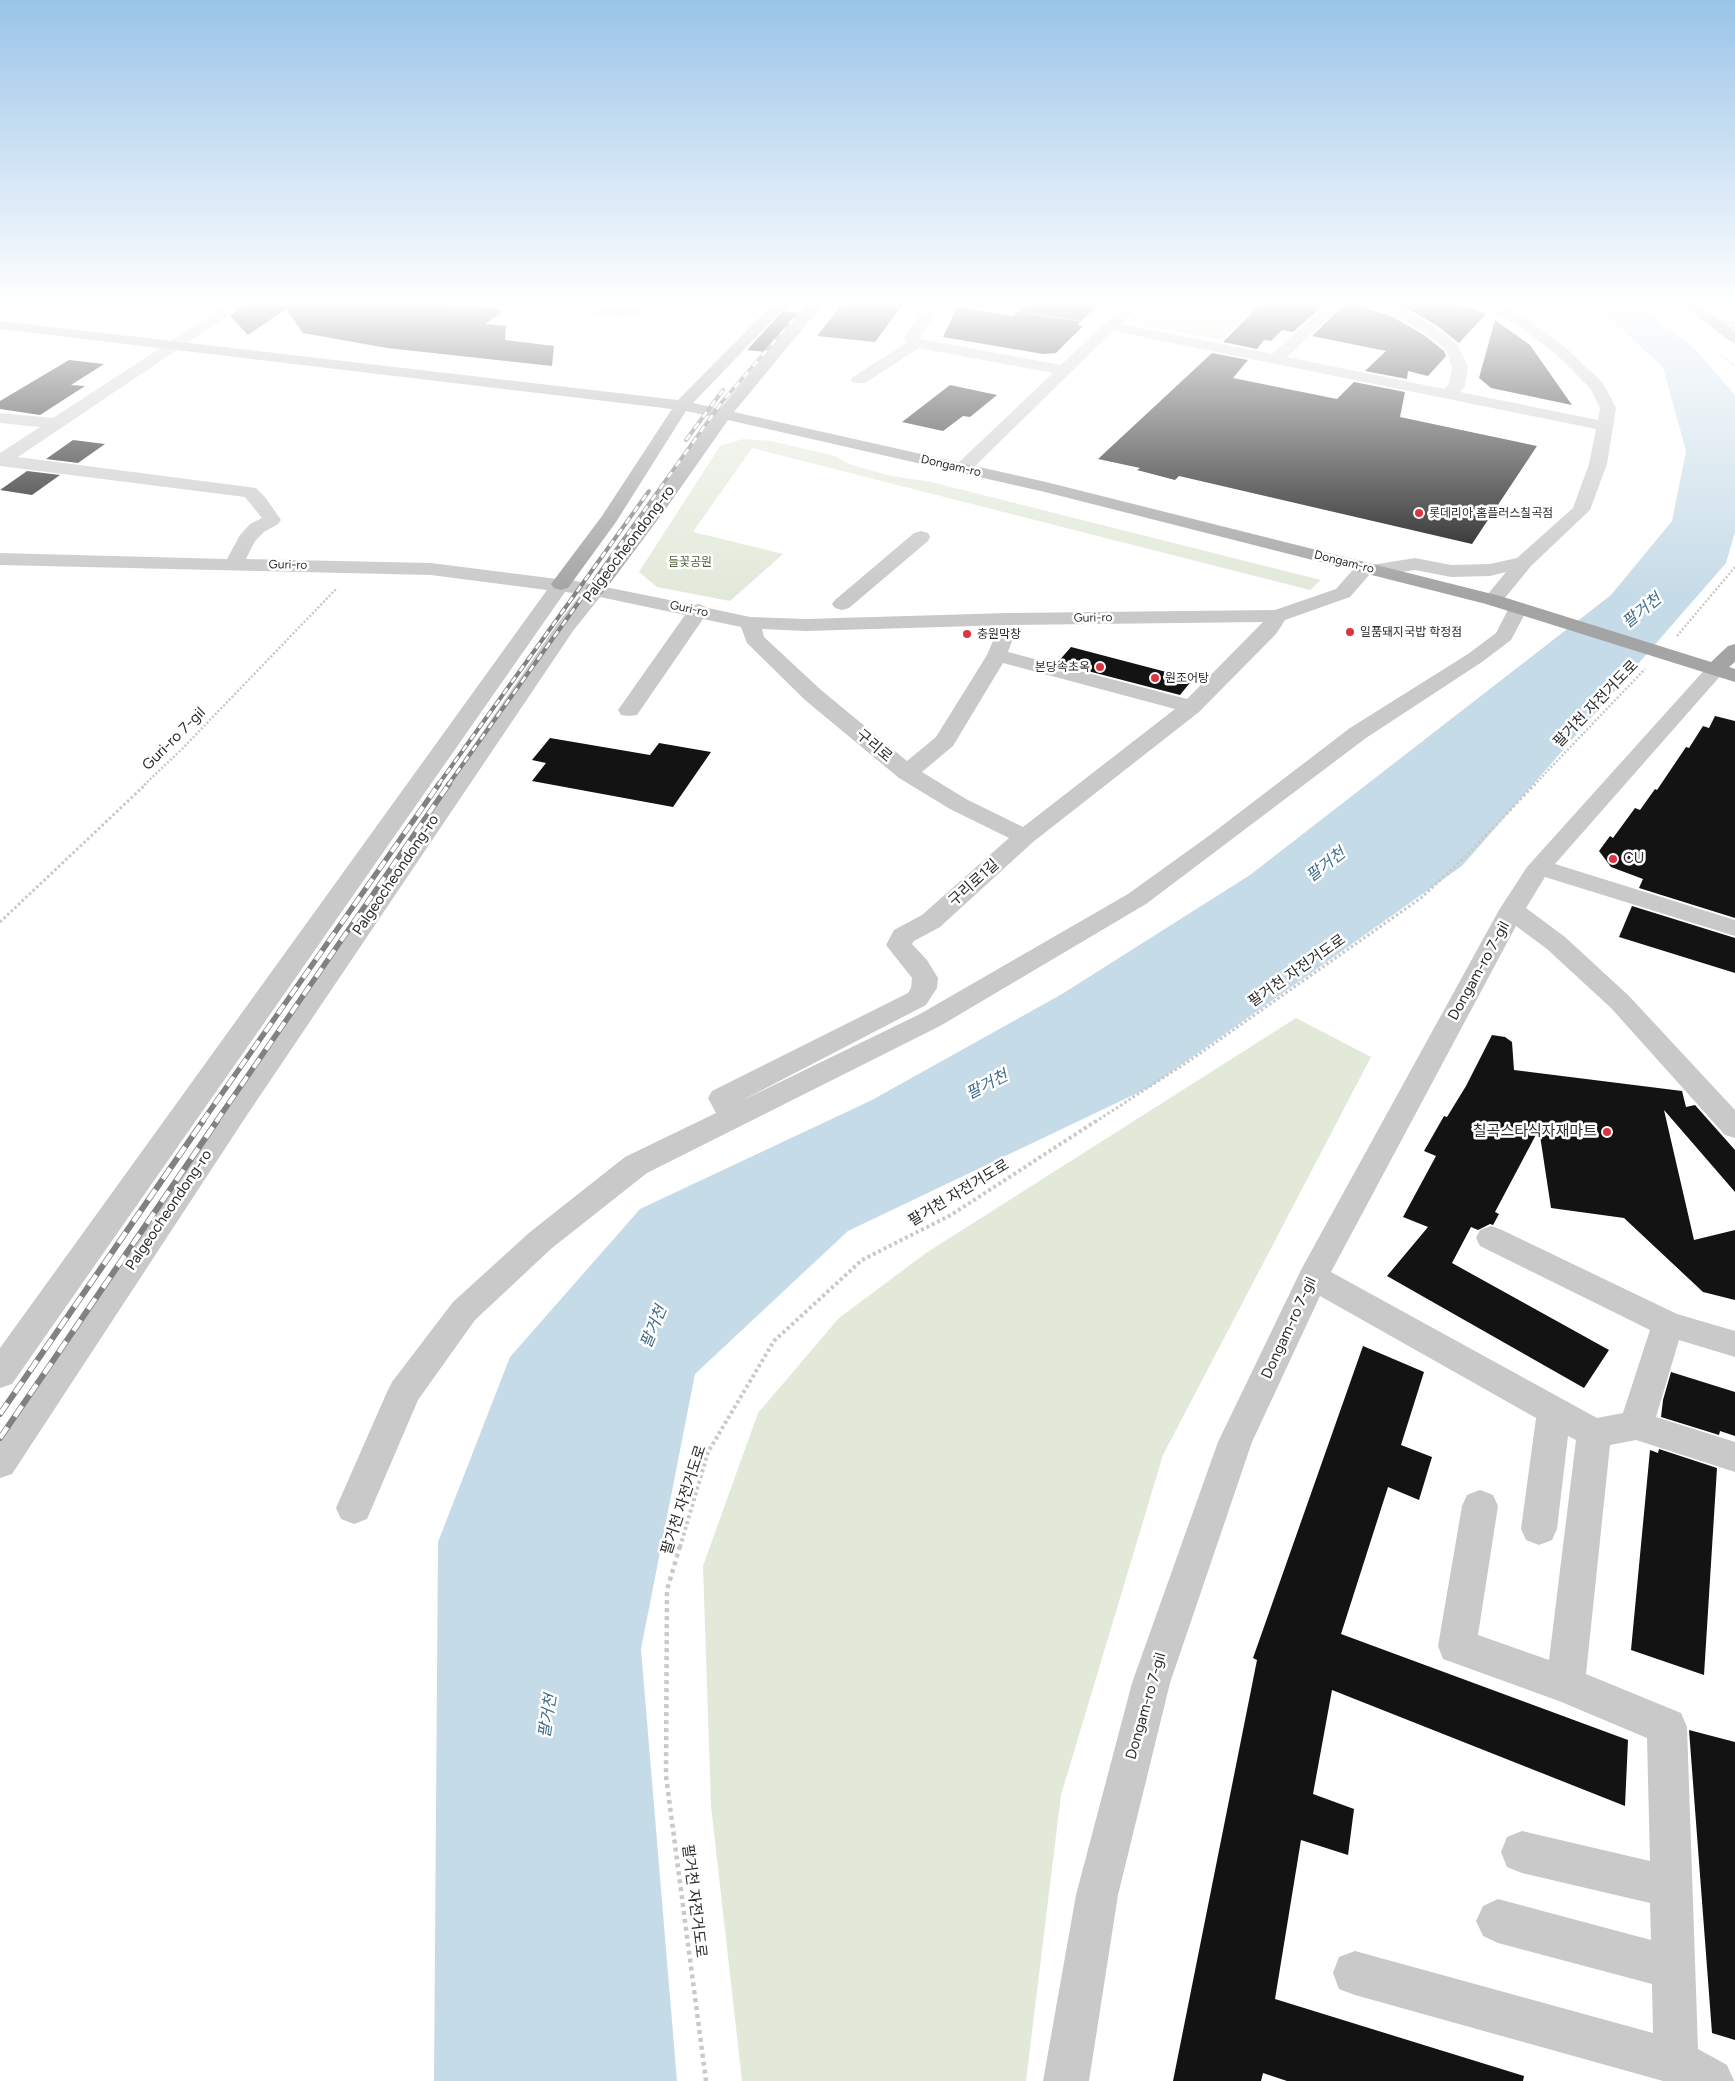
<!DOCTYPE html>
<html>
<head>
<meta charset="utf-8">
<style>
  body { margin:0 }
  canvas { display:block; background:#fff }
</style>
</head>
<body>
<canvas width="1735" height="2081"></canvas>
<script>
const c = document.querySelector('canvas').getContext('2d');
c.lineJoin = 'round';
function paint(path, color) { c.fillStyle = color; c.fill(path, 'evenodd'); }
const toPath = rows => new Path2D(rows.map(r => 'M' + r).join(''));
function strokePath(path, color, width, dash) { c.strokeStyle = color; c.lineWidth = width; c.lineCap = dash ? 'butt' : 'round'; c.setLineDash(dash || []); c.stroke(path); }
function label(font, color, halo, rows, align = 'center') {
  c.font = font + ' Figtree,"Noto Sans KR",sans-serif'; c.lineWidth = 5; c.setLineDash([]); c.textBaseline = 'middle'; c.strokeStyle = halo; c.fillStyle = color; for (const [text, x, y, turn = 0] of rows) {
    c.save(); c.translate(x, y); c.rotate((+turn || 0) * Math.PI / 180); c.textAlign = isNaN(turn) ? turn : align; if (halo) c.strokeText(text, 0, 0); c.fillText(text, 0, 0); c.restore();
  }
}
paint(toPath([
  [1150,304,1229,304,1253,308,1222,340,1142,325,1133,319],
  [743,439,771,441,835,456,849,464,887,475,931,482,1321,580,1310,590,752,448,693,532,783,554,730,601,657,587,639,572,720,446],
  [1296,1018,1371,1057,1163,1455,1061,1795,1026,2081,742,2081,711,1806,703,1566,758,1413,839,1318,926,1253]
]), '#e2e9d9');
paint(toPath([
  [1583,304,1637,304,1695,349,1735,395,1735,532,1726,563,1462,866,1150,1087,848,1231,695,1374,641,1649,677,2081,434,2081,438,1542,510,1357,640,1209,872,1100,1062,994,1250,875,1611,595,1672,521,1686,451,1663,367,1608,317]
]), '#c6dbe8');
paint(toPath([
  [247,304,441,304,498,308,496,310,503,311,485,324,506,326,505,340,554,346,552,366,387,348,303,333,286,309,248,335,230,316],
  [842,304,903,304,875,342,817,336],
  [1026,304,1099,304,1077,325,1083,326,1056,353,1043,354,943,337,957,307,1013,316],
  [1261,304,1325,304,1293,332,1282,330,1271,341,1264,340,1257,349,1223,342],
  [1345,304,1366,304,1369,309,1391,316,1424,335,1444,351,1446,356,1428,376,1408,371,1407,379,1365,371,1386,351,1312,336],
  [1395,304,1461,304,1486,314,1459,343,1436,325,1403,306],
  [783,311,798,313,766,352,747,350],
  [1495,320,1530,345,1572,405,1491,388,1479,378],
  [1212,353,1248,360,1233,378,1337,399,1354,382,1405,392,1400,417,1537,446,1472,544,1179,476,1175,480,1137,470,1140,468,1098,459],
  [69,360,104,364,71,385,85,386,40,415,0,409,0,401],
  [950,385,997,395,970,417,963,416,943,431,902,422],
  [73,440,105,444,78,463,46,459],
  [27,471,60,475,32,495,0,490],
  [1071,647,1193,679,1180,695,1057,663],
  [1715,716,1735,721,1735,918,1639,888,1643,879,1611,867,1599,851,1610,836,1613,838,1635,808,1640,810,1655,789,1657,790,1686,747,1689,748,1703,726,1709,728],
  [550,738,650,755,659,743,711,752,673,807,532,781,546,763,532,760],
  [1632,906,1735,938,1735,973,1619,937],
  [1492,1035,1505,1037,1512,1042,1514,1070,1682,1091,1686,1107,1695,1105,1735,1150,1735,1192,1664,1110,1694,1240,1735,1230,1735,1300,1703,1292,1624,1218,1551,1208,1539,1129,1495,1212,1499,1214,1493,1225,1490,1224,1478,1230,1471,1227,1452,1263,1609,1350,1584,1388,1387,1276,1428,1227,1403,1217,1436,1156,1424,1151,1444,1116,1447,1117,1466,1086],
  [1363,1346,1424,1372,1401,1445,1432,1457,1419,1500,1388,1487,1341,1634,1628,1740,1625,1806,1332,1690,1313,1794,1354,1809,1348,1855,1301,1840,1275,1999,1524,2076,1523,2081,1287,2081,1263,2073,1261,2081,1173,2081,1257,1660,1253,1658],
  [1671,1372,1735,1392,1735,1436,1720,1431,1719,1435,1661,1417,1663,1400],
  [1659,1449,1717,1468,1704,1675,1631,1650,1650,1450,1658,1453],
  [1689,1730,1735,1742,1735,2040,1712,2033]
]), '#131313');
strokePath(toPath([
  [968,304,1086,322],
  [1572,304,1594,316],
  [1552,319,1665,310,1656,304],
  [1720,354,1735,366]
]), '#c9c9c9', 2, [1, 1]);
strokePath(toPath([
  [1677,636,1735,567],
  [144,785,183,748,337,588],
  [1534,785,1645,669]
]), '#c9c9c9', 2.5, [2, 2]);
strokePath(toPath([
  [0,922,146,784],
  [1095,1122,1192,1059,1421,898,1469,853,1535,784]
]), '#c9c9c9', 3, [2.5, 2.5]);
strokePath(toPath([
  [680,1547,708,1452,774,1341,862,1260,951,1215,1096,1121]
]), '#c9c9c9', 4, [3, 3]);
strokePath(toPath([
  [680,1546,667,1590,666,1776,706,2081]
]), '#c9c9c9', 4.5, [4, 4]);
paint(toPath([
  [228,304,245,304,18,457,256,488,265,497,281,520,278,524,264,532,255,541,246,559,431,563,557,579,561,578,694,605,699,604,708,608,750,617,806,619,1009,613,1275,610,1336,589,1358,564,1365,562,1372,565,1415,558,1451,565,1490,564,1517,558,1573,508,1589,464,1596,429,1113,331,969,472,963,473,957,472,954,468,957,464,1053,373,919,348,865,383,853,383,851,380,853,377,908,342,904,337,928,304,942,304,920,337,921,339,1061,365,1125,304,1140,304,1121,324,1272,354,1328,304,1343,304,1287,357,1444,389,1449,384,1452,367,1446,350,1425,333,1392,314,1370,307,1368,304,1389,304,1402,308,1435,327,1458,345,1468,367,1465,386,1460,392,1598,420,1600,408,1590,388,1556,354,1517,325,1483,307,1481,304,1499,304,1527,319,1566,348,1603,383,1616,408,1607,464,1590,510,1531,566,1500,604,1493,606,1486,604,1483,600,1506,572,1490,576,1451,577,1415,570,1375,576,1370,574,1350,597,1285,620,1276,634,1199,712,1033,842,940,927,914,941,912,944,927,960,938,978,937,988,926,1005,739,1102,920,1014,1128,894,1210,835,1350,728,1468,654,1496,633,1511,604,1518,602,1525,604,1528,608,1511,640,1482,662,1366,738,1146,904,940,1026,647,1173,552,1248,475,1320,418,1400,367,1519,354,1524,341,1519,336,1508,387,1392,392,1382,453,1302,530,1232,625,1157,716,1113,708,1098,712,1091,908,993,911,988,912,978,886,945,894,930,922,915,1009,838,950,809,899,778,805,700,747,643,741,627,703,619,637,715,629,716,621,715,618,710,685,615,600,597,573,631,247,1115,12,1474,0,1478,0,1434,227,1101,558,623,581,594,565,592,12,1384,0,1388,0,1348,547,590,431,575,0,565,0,553,227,559,240,535,250,524,262,518,245,497,0,466,0,453,40,427,0,423,0,413,53,418,228,304],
  [1263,622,1187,699,1008,652,1013,638,1010,634,1003,632,996,634,987,655,936,737,907,761,821,690,764,637,762,629,806,631,1009,625,1263,622],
  [1003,663,1175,709,1023,827,966,799,922,772,953,746,1003,663],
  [528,304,578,304,617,308,637,307,643,304,661,304,645,314,617,316,535,308,530,307,528,304],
  [1718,321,1735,321,1735,329,1713,328,1711,325,1713,322,1718,321],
  [921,531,928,533,930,537,928,541,849,608,842,610,835,608,832,604,835,600,914,533,921,531],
  [1715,664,1722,666,1725,670,1722,674,1555,864,1735,920,1735,936,1545,877,1526,908,1565,937,1629,996,1735,1110,1735,1138,1725,1135,1611,1008,1547,949,1516,926,1331,1272,1597,1418,1623,1413,1650,1330,1480,1246,1476,1238,1480,1230,1491,1226,1502,1230,1677,1314,1735,1331,1735,1357,1679,1340,1656,1417,1735,1442,1735,1472,1636,1440,1610,1445,1586,1674,1681,1713,1687,1727,1698,2049,1727,2065,1734,2081,1663,2081,1355,1995,1339,1989,1333,1973,1339,1957,1355,1951,1653,2033,1652,1984,1498,1943,1483,1936,1476,1921,1483,1906,1498,1899,1651,1940,1650,1903,1522,1873,1507,1867,1501,1852,1507,1837,1522,1831,1650,1861,1647,1738,1559,1701,1443,1659,1438,1646,1462,1506,1467,1495,1480,1490,1493,1495,1498,1506,1478,1635,1549,1660,1576,1440,1568,1436,1557,1529,1552,1540,1539,1545,1526,1540,1521,1529,1536,1418,1320,1296,1252,1442,1170,1683,1118,1895,1089,2081,1043,2081,1076,1895,1132,1683,1218,1442,1302,1268,1499,910,1527,867,1708,666,1715,664]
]), '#c9c9c9');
paint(toPath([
  [773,304,788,304,693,403,720,409,808,304,823,304,734,412,1046,482,1500,596,1711,662,1728,646,1735,644,1735,662,1729,667,1735,669,1735,682,1486,604,1045,492,728,420,665,510,602,594,595,596,588,594,585,590,588,586,653,502,714,417,686,411,616,522,568,588,561,590,554,588,551,584,602,516,672,409,0,329,0,321,678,400,773,304],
  [1681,304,1697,304,1735,331,1735,343,1730,341,1681,304]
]), '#a4a4a4');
const railFar2 = toPath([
  [686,440,723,390],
  [438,785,649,491],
  [448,785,722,402,807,304]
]);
const railFar1 = toPath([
  [202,1122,439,784],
  [216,1122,449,784]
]);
const rail = toPath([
  [0,1414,203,1121],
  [0,1438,217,1121]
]);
strokePath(railFar2, '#818181', 4);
strokePath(railFar1, '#818181', 5.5);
strokePath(rail, '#818181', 6);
strokePath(railFar2, '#fff', 2.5, [7]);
strokePath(railFar1, '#fff', 4, [11]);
strokePath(rail, '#fff', 4.5, [13]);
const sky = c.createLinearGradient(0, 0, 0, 595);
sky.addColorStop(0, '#9ac4e8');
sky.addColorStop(0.51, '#fff');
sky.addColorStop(1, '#ffffff00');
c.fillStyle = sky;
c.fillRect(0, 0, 1735, 595);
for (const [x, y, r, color] of [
  [1419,513,5,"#dc3440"],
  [1350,632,5,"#dc3440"],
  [967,634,5,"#dc3440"],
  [1100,667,5,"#dc3440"],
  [1155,678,5,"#dc3440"],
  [1613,859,5,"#dc3440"],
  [1607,1132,5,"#dc3440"]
]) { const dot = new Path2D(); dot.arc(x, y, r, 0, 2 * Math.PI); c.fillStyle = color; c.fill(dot); strokePath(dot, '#fff', 2); }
label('12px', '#2c2c2c', '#fff', [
  ["Dongam-ro",951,466,13],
  ["Dongam-ro",1344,562,14],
  ["Guri-ro",288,565,1],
  ["Guri-ro",689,609,12],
  ["Guri-ro",1093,618,-1]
]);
label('12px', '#2c2c2c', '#fff', [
  ["롯데리아 홈플러스칠곡점",1429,513],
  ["일품돼지국밥 학정점",1360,632],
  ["충원막창",977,634],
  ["본당속초옥",1090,667,"right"],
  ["원조어탕",1165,678]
], 'left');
label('12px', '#4f653c', '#fff', [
  ["들꽃공원",690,562]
]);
label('15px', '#2c2c2c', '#fff', [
  ["Palgeocheondong-ro",629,544,-53],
  ["팔거천 자전거도로",1596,704,-46],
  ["Guri-ro 7-gil",174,739,-45],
  ["구리로",874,746,40],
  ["Palgeocheondong-ro",396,875,-56],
  ["구리로1길",974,883,-42],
  ["팔거천 자전거도로",1297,971,-35],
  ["Dongam-ro 7-gil",1479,971,-61],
  ["팔거천 자전거도로",959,1193,-31],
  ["Palgeocheondong-ro",169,1210,-56],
  ["Dongam-ro 7-gil",1289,1328,-65],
  ["팔거천 자전거도로",684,1500,-72],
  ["Dongam-ro 7-gil",1146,1706,-74],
  ["팔거천 자전거도로",694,1901,83]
]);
label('15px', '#2c2c2c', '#fff', [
  ["CU",1623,859],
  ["칠곡스타식자재마트",1597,1132,"right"]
], 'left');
label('italic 16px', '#3e6c89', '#fff', [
  ["팔거천",1642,611,-39],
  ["팔거천",1326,865,-38],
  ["팔거천",987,1085,-27],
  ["팔거천",654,1327,-68],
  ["팔거천",548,1716,-81]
]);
</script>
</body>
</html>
